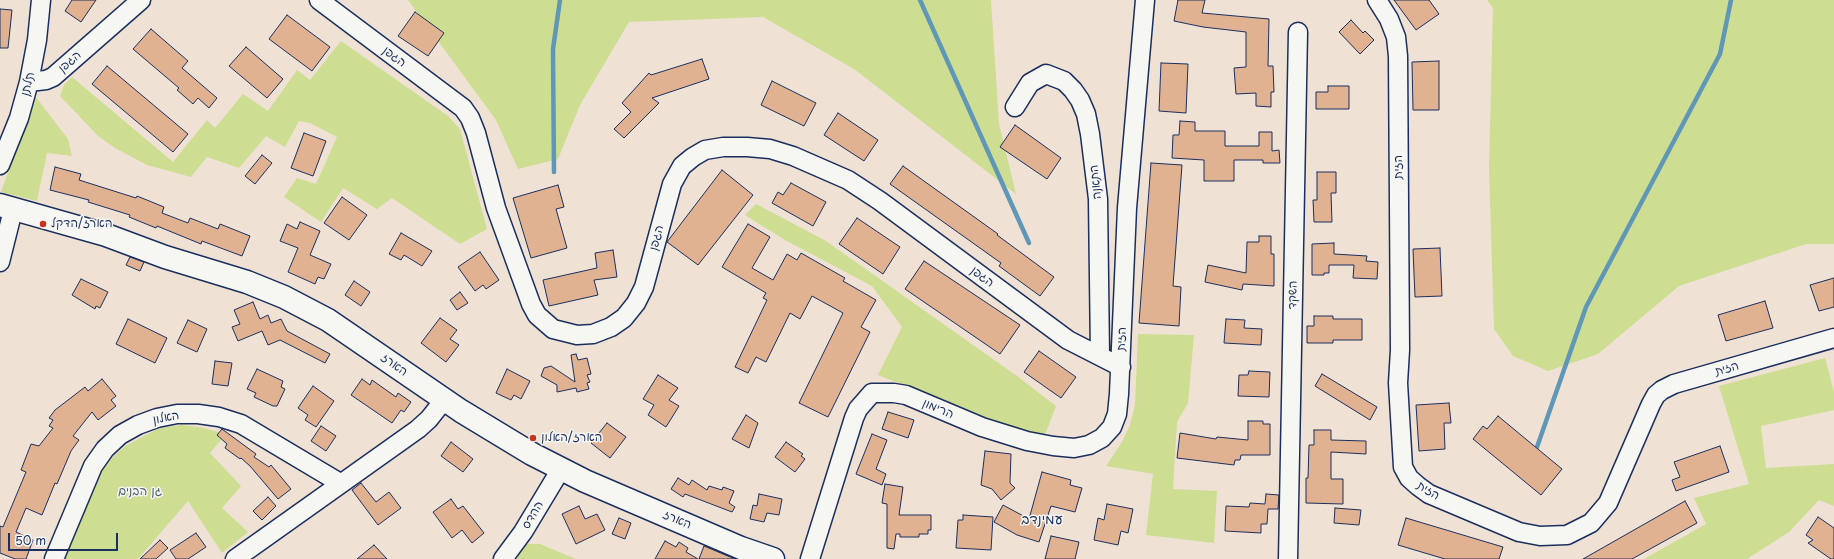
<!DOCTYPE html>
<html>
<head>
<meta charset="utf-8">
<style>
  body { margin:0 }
  #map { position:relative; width:1834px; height:559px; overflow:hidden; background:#efe2d5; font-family:"Playpen Sans",sans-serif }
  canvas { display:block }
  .scale { position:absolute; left:8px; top:533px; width:110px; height:18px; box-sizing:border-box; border:2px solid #1b2f5e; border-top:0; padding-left:5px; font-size:12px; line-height:14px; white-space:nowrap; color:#1b2f5e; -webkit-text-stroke:3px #f6f6f2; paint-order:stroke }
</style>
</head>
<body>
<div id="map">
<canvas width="1834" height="559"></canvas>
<div class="scale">50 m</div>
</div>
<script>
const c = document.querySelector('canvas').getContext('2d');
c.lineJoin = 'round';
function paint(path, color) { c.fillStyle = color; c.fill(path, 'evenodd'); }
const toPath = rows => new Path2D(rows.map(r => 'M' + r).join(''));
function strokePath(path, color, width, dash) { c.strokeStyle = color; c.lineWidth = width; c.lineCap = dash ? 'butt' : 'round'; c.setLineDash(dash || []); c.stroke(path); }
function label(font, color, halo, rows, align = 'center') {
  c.font = font + ' "Playpen Sans","Playpen Sans Hebrew",sans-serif'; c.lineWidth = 3; c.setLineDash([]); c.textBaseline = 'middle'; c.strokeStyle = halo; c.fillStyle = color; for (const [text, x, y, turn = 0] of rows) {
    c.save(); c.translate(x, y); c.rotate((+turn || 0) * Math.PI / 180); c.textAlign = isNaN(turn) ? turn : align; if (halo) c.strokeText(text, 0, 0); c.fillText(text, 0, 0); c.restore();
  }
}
paint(toPath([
  [408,0,991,0,999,124,1016,194,854,69,763,17,629,22,580,105,558,159,518,169,496,120],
  [1487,0,1834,0,1834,244,1806,244,1679,286,1598,354,1548,371,1513,356,1494,329,1489,167,1493,8],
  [341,41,448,116,460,129,487,229,460,244,392,198,377,209,343,188,321,222,284,197,297,178,316,184,337,137,310,123,299,121,285,147,266,136,239,168,207,157,191,177,147,165,115,148,98,136,60,96,64,85,72,77,173,162,207,120,215,128,243,94,268,111,297,70,310,80],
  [35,96,68,139,72,156,47,153,37,201,1,192],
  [756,204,826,241,1017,376,1056,406,1045,435,1006,425,878,375,902,327,872,286,785,240,745,215],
  [1138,334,1194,335,1188,403,1177,422,1173,489,1217,491,1214,543,1146,535,1153,474,1106,466,1122,442,1130,425,1135,405],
  [1825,358,1834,392,1834,410,1761,426,1766,468,1834,464,1834,506,1819,500,1789,532,1747,559,1644,559,1706,524,1694,498,1749,484,1719,386],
  [181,425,199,427,226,434,210,453,241,486,222,508,248,532,222,553,188,501,138,559,64,559,97,478,109,461,125,446,146,435,160,428],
  [525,544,540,544,576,559,513,559]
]), '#cddd91');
strokePath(toPath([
  [920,0,1029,243],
  [554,172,553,49,560,0],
  [1537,447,1586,307,1720,54,1731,0]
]), '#6197b6', 4.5);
const building = toPath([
  [72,0,96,0,81,22,65,11,72,0],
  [1178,0,1205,0,1202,13,1269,19,1268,66,1273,66,1274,92,1271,92,1271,107,1256,106,1256,93,1236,94,1234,68,1246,67,1246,32,1203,27,1174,21,1178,0],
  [1394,0,1429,0,1439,14,1416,30,1394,0],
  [0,9,12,10,8,48,0,48,0,9],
  [415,12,444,33,428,56,398,36,415,12],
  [287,15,330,47,312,71,269,39,287,15],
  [1351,20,1363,33,1365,31,1374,40,1360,54,1339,32,1351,20],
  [151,29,188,61,182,68,217,98,209,108,198,98,193,104,177,90,179,88,133,49,151,29],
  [246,47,283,79,267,98,229,66,246,47],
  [702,59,709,79,652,98,659,103,624,138,614,129,631,112,622,103,649,73,651,75,702,59],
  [1439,61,1439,110,1413,110,1412,62,1439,61],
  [1161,63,1188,64,1186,113,1159,111,1161,63],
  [107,66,188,134,173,152,92,84,107,66],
  [772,81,816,103,804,126,761,105,772,81],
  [1328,86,1349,86,1349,109,1316,109,1316,92,1328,92,1328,86],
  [838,113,878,140,864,161,824,135,838,113],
  [1180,121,1195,122,1195,131,1225,131,1225,146,1259,146,1259,132,1272,132,1272,151,1279,150,1280,163,1263,163,1263,160,1234,160,1234,181,1204,181,1204,160,1172,158,1173,135,1179,135,1180,121],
  [1015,125,1061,158,1047,179,1000,147,1015,125],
  [304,133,326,141,313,176,291,168,304,133],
  [262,155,272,163,255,184,245,176,262,155],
  [1151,163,1182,165,1173,286,1181,287,1179,326,1139,323,1151,163],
  [903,166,998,234,997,235,1054,277,1040,296,999,266,1001,263,890,184,903,166],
  [55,167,81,174,79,180,136,198,137,196,164,207,162,213,188,223,190,218,218,229,220,224,250,236,242,256,202,241,201,244,157,226,156,228,129,217,130,215,88,202,89,200,50,190,55,167],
  [722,170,753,195,698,265,667,242,722,170],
  [1317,172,1336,172,1336,193,1331,193,1332,222,1314,222,1313,200,1317,200,1317,172],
  [791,183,826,202,813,226,772,203,778,192,783,195,791,183],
  [558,185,564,207,556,209,567,248,531,258,513,198,558,185],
  [342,197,367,215,349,240,324,223,342,197],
  [857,218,900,247,883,274,839,244,857,218],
  [300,222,320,231,310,255,331,264,324,279,318,277,315,284,288,272,298,248,280,241,287,224,297,229,300,222],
  [748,224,770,237,752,268,773,280,787,254,797,260,801,253,845,278,843,281,876,300,861,327,870,332,828,417,799,403,843,313,812,296,800,319,790,313,766,362,756,357,748,373,735,367,767,300,763,298,766,293,722,267,748,224],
  [401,233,432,251,422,266,404,255,401,260,389,254,401,233],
  [1259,236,1271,236,1271,254,1274,254,1274,286,1243,284,1242,290,1205,282,1208,265,1246,273,1247,242,1259,242,1259,236],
  [1334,243,1334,254,1367,256,1366,261,1378,262,1377,279,1353,278,1354,265,1329,265,1329,273,1324,273,1324,275,1312,275,1312,244,1334,243],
  [1440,248,1442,296,1415,297,1413,249,1440,248],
  [613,250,617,277,594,280,598,295,549,306,543,280,597,268,595,253,613,250],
  [480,252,499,280,486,289,483,285,475,291,458,267,480,252],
  [130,257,144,262,140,271,126,265,130,257],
  [924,261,1020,325,1000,354,905,289,924,261],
  [1834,278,1834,307,1819,311,1810,285,1834,278],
  [81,279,108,292,100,308,96,306,95,309,72,295,81,279],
  [354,281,370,292,361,306,345,295,354,281],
  [460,292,468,303,457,310,450,300,460,292],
  [1765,301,1773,328,1726,341,1718,315,1765,301],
  [253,302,260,319,268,315,271,323,281,319,287,331,330,354,325,363,280,340,268,345,262,331,238,341,232,327,240,324,234,310,253,302],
  [1314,316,1333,316,1333,319,1362,319,1362,340,1333,340,1333,343,1307,343,1307,326,1314,326,1314,316],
  [440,318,457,330,450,339,459,345,446,362,421,343,440,318],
  [128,319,167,338,155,363,116,344,128,319],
  [1226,319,1245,320,1244,328,1262,329,1261,345,1224,343,1226,319],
  [188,320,207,329,197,352,177,343,188,320],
  [1039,351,1076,377,1061,398,1024,372,1039,351],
  [576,354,578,360,587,358,591,374,587,375,590,382,587,383,589,389,577,392,576,388,557,392,557,385,541,376,544,368,551,366,575,382,571,355,576,354],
  [215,361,232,363,228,386,212,384,215,361],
  [257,369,283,381,281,387,285,389,277,406,273,406,254,397,256,393,247,389,257,369],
  [507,369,530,381,521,399,514,395,511,400,496,393,507,369],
  [1249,371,1270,372,1269,397,1238,396,1239,375,1248,375,1249,371],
  [1322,374,1377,407,1370,420,1315,386,1322,374],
  [658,375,678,388,669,400,679,406,666,427,648,415,654,405,643,399,658,375],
  [102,379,116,396,111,400,116,406,98,420,92,412,73,436,79,440,71,451,57,484,55,483,42,515,26,508,16,532,33,540,26,559,15,559,0,553,0,526,3,527,26,472,21,470,31,444,39,446,53,428,49,426,53,420,49,418,55,410,85,387,88,391,102,379],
  [362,379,370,385,372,380,396,397,398,393,411,402,404,412,401,410,392,423,351,395,362,379],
  [313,386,334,401,316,427,305,420,308,415,298,408,313,386],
  [1449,403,1451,423,1444,423,1445,449,1419,451,1416,405,1449,403],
  [888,412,914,420,908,438,882,429,888,412],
  [746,415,758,423,749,448,732,439,746,415],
  [1498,416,1562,469,1541,495,1473,439,1483,426,1487,429,1498,416],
  [1248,421,1263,421,1263,424,1270,424,1270,455,1241,455,1240,460,1235,460,1234,465,1177,458,1180,433,1216,439,1217,437,1248,440,1248,421],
  [607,423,626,437,610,458,591,443,607,423],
  [321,426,336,436,326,451,311,441,321,426],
  [222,429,256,454,254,457,269,467,271,465,291,489,278,499,250,466,241,458,240,459,225,448,227,444,217,435,222,429],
  [1314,430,1331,430,1331,440,1366,441,1366,454,1331,452,1331,479,1343,479,1343,504,1306,503,1306,478,1308,478,1309,445,1314,445,1314,430],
  [872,434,887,440,876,469,886,474,882,485,856,474,872,434],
  [451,442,473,459,463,472,441,456,451,442],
  [786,442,803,454,801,456,805,459,795,472,775,457,786,442],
  [1720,446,1729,472,1676,491,1672,480,1680,477,1674,462,1720,446],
  [985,451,1011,454,1010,483,1015,488,1001,500,992,489,981,485,985,451],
  [1042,472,1071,480,1070,485,1082,488,1075,512,1051,506,1039,542,1017,535,994,522,1003,505,1029,519,1042,472],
  [678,478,689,485,692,480,707,490,709,486,722,490,723,487,734,491,729,503,735,507,732,512,685,494,683,497,671,489,678,478],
  [361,483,376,502,389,492,401,508,378,525,352,490,361,483],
  [885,484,903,487,899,515,931,515,931,530,928,530,928,534,919,534,919,537,900,537,900,534,896,534,894,549,887,548,887,504,882,503,885,484],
  [759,494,782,499,779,515,767,513,764,522,750,519,753,505,757,506,759,494],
  [1266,494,1279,495,1278,509,1268,509,1267,524,1261,524,1261,533,1225,531,1226,506,1249,507,1250,503,1265,504,1266,494],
  [268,497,276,506,262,520,253,511,268,497],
  [451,499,458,509,463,506,484,533,472,543,462,530,452,538,433,512,451,499],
  [1685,501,1697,523,1632,559,1583,559,1685,501],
  [1107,504,1133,509,1128,533,1121,531,1118,545,1094,540,1098,518,1104,520,1107,504],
  [579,506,585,519,597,514,605,530,576,544,562,514,579,506],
  [1335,508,1361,510,1359,525,1334,523,1335,508],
  [963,515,993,517,991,550,956,548,958,520,963,520,963,515],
  [1818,517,1834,528,1834,559,1831,559,1808,543,1813,540,1806,535,1818,517],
  [619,518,631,523,625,539,612,534,619,518],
  [1406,518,1503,547,1499,559,1445,559,1398,545,1406,518],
  [196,533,206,547,188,559,176,559,170,550,196,533],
  [1051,536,1079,542,1075,559,1045,559,1051,536],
  [160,540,168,548,156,559,140,559,160,540],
  [665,541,676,547,679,542,688,548,686,552,698,559,655,559,665,541],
  [374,545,387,559,357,559,374,545],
  [704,546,735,559,699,559,704,546]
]);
paint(building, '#e0b291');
strokePath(building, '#1b2f5e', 1);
const minor = toPath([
  [319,0,463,108,470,118,476,133,496,208,531,304,537,315,553,329,577,335,593,334,611,327,624,318,636,303,644,287,672,184,682,166,693,157,705,150,723,147,747,147,770,149,793,156,848,180,880,201,1068,340,1121,367],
  [1377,0,1389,19,1396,37,1398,56,1400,350,1398,383,1403,467,1409,478,1418,486,1429,494,1519,532,1540,536,1567,535,1591,523,1608,503,1651,404,1656,395,1662,390,1674,384,1834,338],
  [29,82,46,80,53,77,141,0],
  [1015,107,1030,83,1046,74,1064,81,1073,90,1080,100,1086,114,1090,134,1098,199,1100,356],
  [0,165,19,118,29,82,37,40,41,0],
  [0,262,13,210],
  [54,559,93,466,105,449,120,435,138,425,157,418,177,414,198,414,219,417,241,424,340,483],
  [235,559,418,429,429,419,444,400],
  [503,559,523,532,561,469],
  [810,559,854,418,858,409,872,393,894,393,906,395,982,427,1027,441,1053,446,1074,448,1089,445,1102,438,1112,427,1117,414,1119,394,1127,208,1145,0],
  [1288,559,1298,32]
]);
const tertiary = toPath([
  [0,205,106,235,165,257,247,282,284,297,328,320,461,411,532,454,585,481,741,548,773,559]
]);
strokePath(minor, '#1b2f5e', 21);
strokePath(tertiary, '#1b2f5e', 25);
strokePath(minor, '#f6f6f2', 18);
strokePath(tertiary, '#f6f6f2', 22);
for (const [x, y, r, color] of [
  [43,224,4,"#c8321e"],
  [533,438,4,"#c8321e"]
]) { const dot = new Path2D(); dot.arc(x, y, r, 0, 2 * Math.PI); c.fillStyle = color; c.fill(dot); strokePath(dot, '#f6f6f2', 1.5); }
label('12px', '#1b2f5e', '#f6f6f2', [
  ["הגפן",394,57,37],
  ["הגפן",70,62,-41],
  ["תלתן",28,84,-76],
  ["הזית",1399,167,-90],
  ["התאנה",1096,182,-96],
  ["הגפן",657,238,-75],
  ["הגפן",982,277,37],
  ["השקד",1293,295,-89],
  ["הזית",1122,339,-87],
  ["הארז",394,365,35],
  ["הזית",1727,369,-16],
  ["הרימון",938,409,23],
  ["האלון",166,418,-11],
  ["הזית",1428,491,31],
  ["ההדס",533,515,-60],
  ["הארז",677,520,23]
]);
label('12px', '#1b2f5e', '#f6f6f2', [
  ["הארז/הדקל",51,224],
  ["הארז/האלון",541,438]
], 'left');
label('12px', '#485a6b', '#f6f6f2', [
  ["גן הבנים",140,492]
]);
label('14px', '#1b2f5e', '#f6f6f2', [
  ["עמינדב",1042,520]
]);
</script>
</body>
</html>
